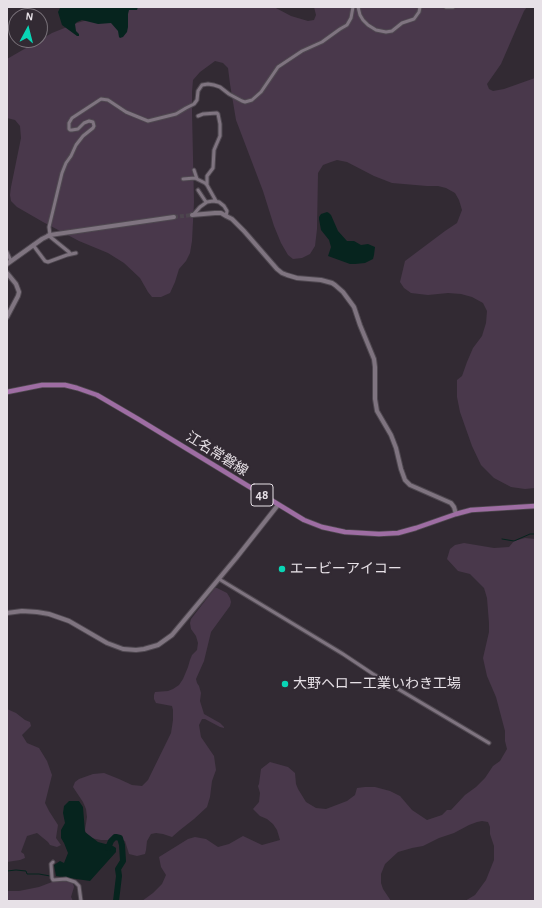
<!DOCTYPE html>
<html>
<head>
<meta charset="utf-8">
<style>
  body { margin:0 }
  #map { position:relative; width:542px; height:908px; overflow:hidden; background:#322a33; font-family:"Alegreya Sans",sans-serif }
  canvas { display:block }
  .frame { position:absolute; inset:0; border:8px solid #e7e1e7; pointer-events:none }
  .north { position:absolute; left:8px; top:8px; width:40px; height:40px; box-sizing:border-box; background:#322a33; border:1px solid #7a737b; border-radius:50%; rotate:7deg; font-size:11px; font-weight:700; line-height:16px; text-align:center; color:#e7e1e7 }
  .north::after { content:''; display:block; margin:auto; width:14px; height:18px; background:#09d5b5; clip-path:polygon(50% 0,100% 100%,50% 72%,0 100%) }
</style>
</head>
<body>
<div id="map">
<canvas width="542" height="908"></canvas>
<div class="frame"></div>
<div class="north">N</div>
</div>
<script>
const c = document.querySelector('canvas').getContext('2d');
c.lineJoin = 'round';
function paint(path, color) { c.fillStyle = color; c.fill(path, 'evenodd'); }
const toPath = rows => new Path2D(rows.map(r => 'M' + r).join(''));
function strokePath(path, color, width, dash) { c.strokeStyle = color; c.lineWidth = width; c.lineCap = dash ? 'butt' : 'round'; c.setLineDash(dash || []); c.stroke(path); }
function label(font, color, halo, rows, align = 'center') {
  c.font = font + ' "Alegreya Sans","Noto Sans JP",sans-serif'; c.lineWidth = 4; c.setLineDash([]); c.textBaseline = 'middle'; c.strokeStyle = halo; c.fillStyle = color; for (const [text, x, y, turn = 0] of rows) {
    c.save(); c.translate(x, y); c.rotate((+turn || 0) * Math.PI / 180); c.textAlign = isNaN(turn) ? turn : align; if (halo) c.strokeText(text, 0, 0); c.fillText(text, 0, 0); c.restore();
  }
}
paint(toPath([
  [132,7,274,7,291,16,308,21,314,20,316,15,314,7,527,7,524,11,501,64,487,84,489,89,493,91,504,89,535,78,535,488,525,489,511,487,494,478,481,465,472,446,460,412,457,397,457,380,462,376,467,362,473,348,482,336,486,323,487,311,483,303,472,297,461,294,448,293,428,295,411,293,404,288,400,282,405,261,445,231,457,223,462,210,459,200,455,193,446,188,438,186,427,186,392,183,374,176,347,162,337,160,331,162,323,165,318,173,317,229,315,246,310,254,302,258,293,259,288,255,281,243,274,226,263,191,236,120,230,84,228,68,223,63,215,61,200,72,193,80,192,92,192,112,194,202,192,241,190,253,186,261,179,269,175,282,170,293,161,297,152,297,148,292,140,278,124,263,108,253,79,241,43,222,17,207,11,201,10,195,11,187,21,138,20,126,15,120,7,118,7,59,52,33,77,23],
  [525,538,535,539,535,901,465,901,475,895,486,880,494,860,494,846,490,834,490,827,488,822,482,821,477,822,469,825,454,833,439,838,423,846,412,848,398,852,385,864,381,874,381,883,383,889,391,901,142,901,153,893,162,884,166,875,161,867,159,857,188,839,195,837,206,839,218,847,229,844,243,836,262,845,280,840,277,830,273,824,267,819,260,816,253,809,259,802,260,793,258,786,259,784,261,769,270,762,288,767,295,773,296,784,298,789,306,802,316,808,326,809,347,801,355,795,357,788,365,787,375,787,390,791,400,796,412,810,427,820,442,815,447,810,451,810,465,795,476,787,485,778,493,766,500,761,507,749,505,741,505,731,496,697,487,676,483,658,489,632,489,623,487,598,484,588,470,574,458,571,447,559,450,549,455,545,464,543,494,548,509,547,514,541],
  [215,588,217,588,227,593,230,598,231,602,230,606,211,632,204,661,196,679,197,683,199,686,201,693,200,701,204,714,220,723,224,727,224,728,220,727,205,719,202,719,199,725,201,737,214,756,216,770,212,781,210,797,207,807,194,819,180,830,172,837,163,834,156,833,151,834,147,841,146,850,145,854,137,856,129,854,125,841,118,838,109,840,101,840,91,838,87,835,85,830,87,817,86,809,83,802,73,787,75,782,79,779,93,774,104,773,119,779,132,785,142,786,148,780,171,733,173,720,173,710,172,706,156,703,154,699,154,695,155,692,168,691,173,689,179,685,183,679,188,667,190,660,192,655,197,650,198,643,196,636,191,629,190,623,191,619],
  [7,709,16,713,25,720,30,722,31,726,22,735,27,743,39,748,47,761,52,775,45,803,49,811,58,825,56,838,61,845,57,847,50,845,48,842,37,833,27,836,21,852,24,854,25,858,20,860,7,862],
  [65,877,73,883,74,887,71,897,73,901,7,901,7,891,19,891,39,887]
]), '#49384b');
paint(toPath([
  [69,7,138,7,137,10,129,10,128,14,128,27,127,32,123,37,120,38,119,37,118,31,111,23,98,24,82,20,77,22,75,24,76,31,79,34,79,36,77,36,62,25,58,12,60,8],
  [327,212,329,213,331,215,338,231,347,241,354,241,361,245,368,244,375,247,374,255,373,259,365,263,355,264,350,264,328,256,331,247,329,240,321,230,319,219,319,217,321,214],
  [69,801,79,801,83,807,85,832,98,842,113,846,116,848,116,852,90,881,56,876,54,865,60,861,64,863,68,853,64,843,61,838,61,830,65,823,63,813,64,806]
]), '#06241e');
strokePath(toPath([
  [502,539,514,541,530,534,535,534],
  [7,871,16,870,26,871,27,874,39,874,50,876]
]), '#06241e', 1);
strokePath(toPath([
  [108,848,111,841,115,837,116,837,120,838,122,845,123,861,118,869,119,876,116,901]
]), '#06241e', 6);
strokePath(toPath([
  [174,217,192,215]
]), '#4d454e', 4, [4, 2]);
const street = toPath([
  [358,7,360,15,363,20,368,25,376,30,386,32,392,31,402,23,414,19,419,12,420,7],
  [446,7,453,7],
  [198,116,203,114,217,113,218,114,220,124,220,136,214,150,213,168,207,176,207,185],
  [194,170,197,179],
  [183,179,195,178,205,183,207,185,216,201],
  [198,190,206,202],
  [194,214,200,207,207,202,213,201,219,202,224,206,227,211,226,216],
  [48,235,69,252,70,254],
  [50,235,49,227,62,173,66,163,71,156,76,145,83,136,93,128,94,126,93,122,89,121,84,123,78,129,72,130,70,130,69,129,69,123,72,118,101,99,108,100,126,112,148,121,176,114,186,108,194,104,197,100,198,91,202,85,208,84,214,85,220,87,229,94,242,101,245,102,252,100,261,92,278,67,302,51,322,42,340,29,347,25,351,18,353,7],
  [33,245,45,261,48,262,67,255,76,253],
  [7,252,11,261],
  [219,579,343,654,373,674,489,743],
  [53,862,51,864,52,878,53,880,66,879,75,882,79,886,81,901]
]);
const secondary = toPath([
  [192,215,215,213,221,213,226,216,232,219,244,231,277,269,282,273,287,275,297,278,321,280,332,283,335,285,343,292,354,307,360,325,374,359,375,367,375,399,377,411,391,435,396,448,401,469,405,480,410,485,451,503,454,507,456,514],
  [7,264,42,239,50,235,174,217],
  [7,273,16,284,19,292,18,296,7,317],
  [7,613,22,611,37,612,49,614,69,621,107,643,123,649,136,650,144,649,158,645,172,635,237,557,278,505]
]);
const primary = toPath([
  [7,392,42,385,65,385,77,388,97,395,138,419,304,520,322,527,345,532,379,534,398,533,416,528,456,514,471,510,535,506]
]);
strokePath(street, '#4f4850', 5);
strokePath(secondary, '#4f4850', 6);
strokePath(primary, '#4f4850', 6);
strokePath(street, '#7f7480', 3);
strokePath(secondary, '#7f7480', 4);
strokePath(primary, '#9e6da3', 4.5);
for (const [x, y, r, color] of [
  [282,569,4,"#09d5b5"],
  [285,684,4,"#09d5b5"]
]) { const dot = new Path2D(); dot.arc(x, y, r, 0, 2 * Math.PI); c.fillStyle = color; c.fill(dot); strokePath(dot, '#322a33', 1.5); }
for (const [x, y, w] of [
  [262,495,22]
]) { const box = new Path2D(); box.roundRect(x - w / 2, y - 11, w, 22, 3); c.fillStyle = '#322a33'; c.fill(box); strokePath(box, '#e7e1e7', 1); }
label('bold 13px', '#e7e1e7', null, [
  ["48",262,495]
]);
label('14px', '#e7e1e7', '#322a33', [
  ["江名常磐線",217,454,32]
]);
label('14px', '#e7e1e7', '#322a33', [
  ["エービーアイコー",290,569],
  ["大野ヘロー工業いわき工場",293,684]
], 'left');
</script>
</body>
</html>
